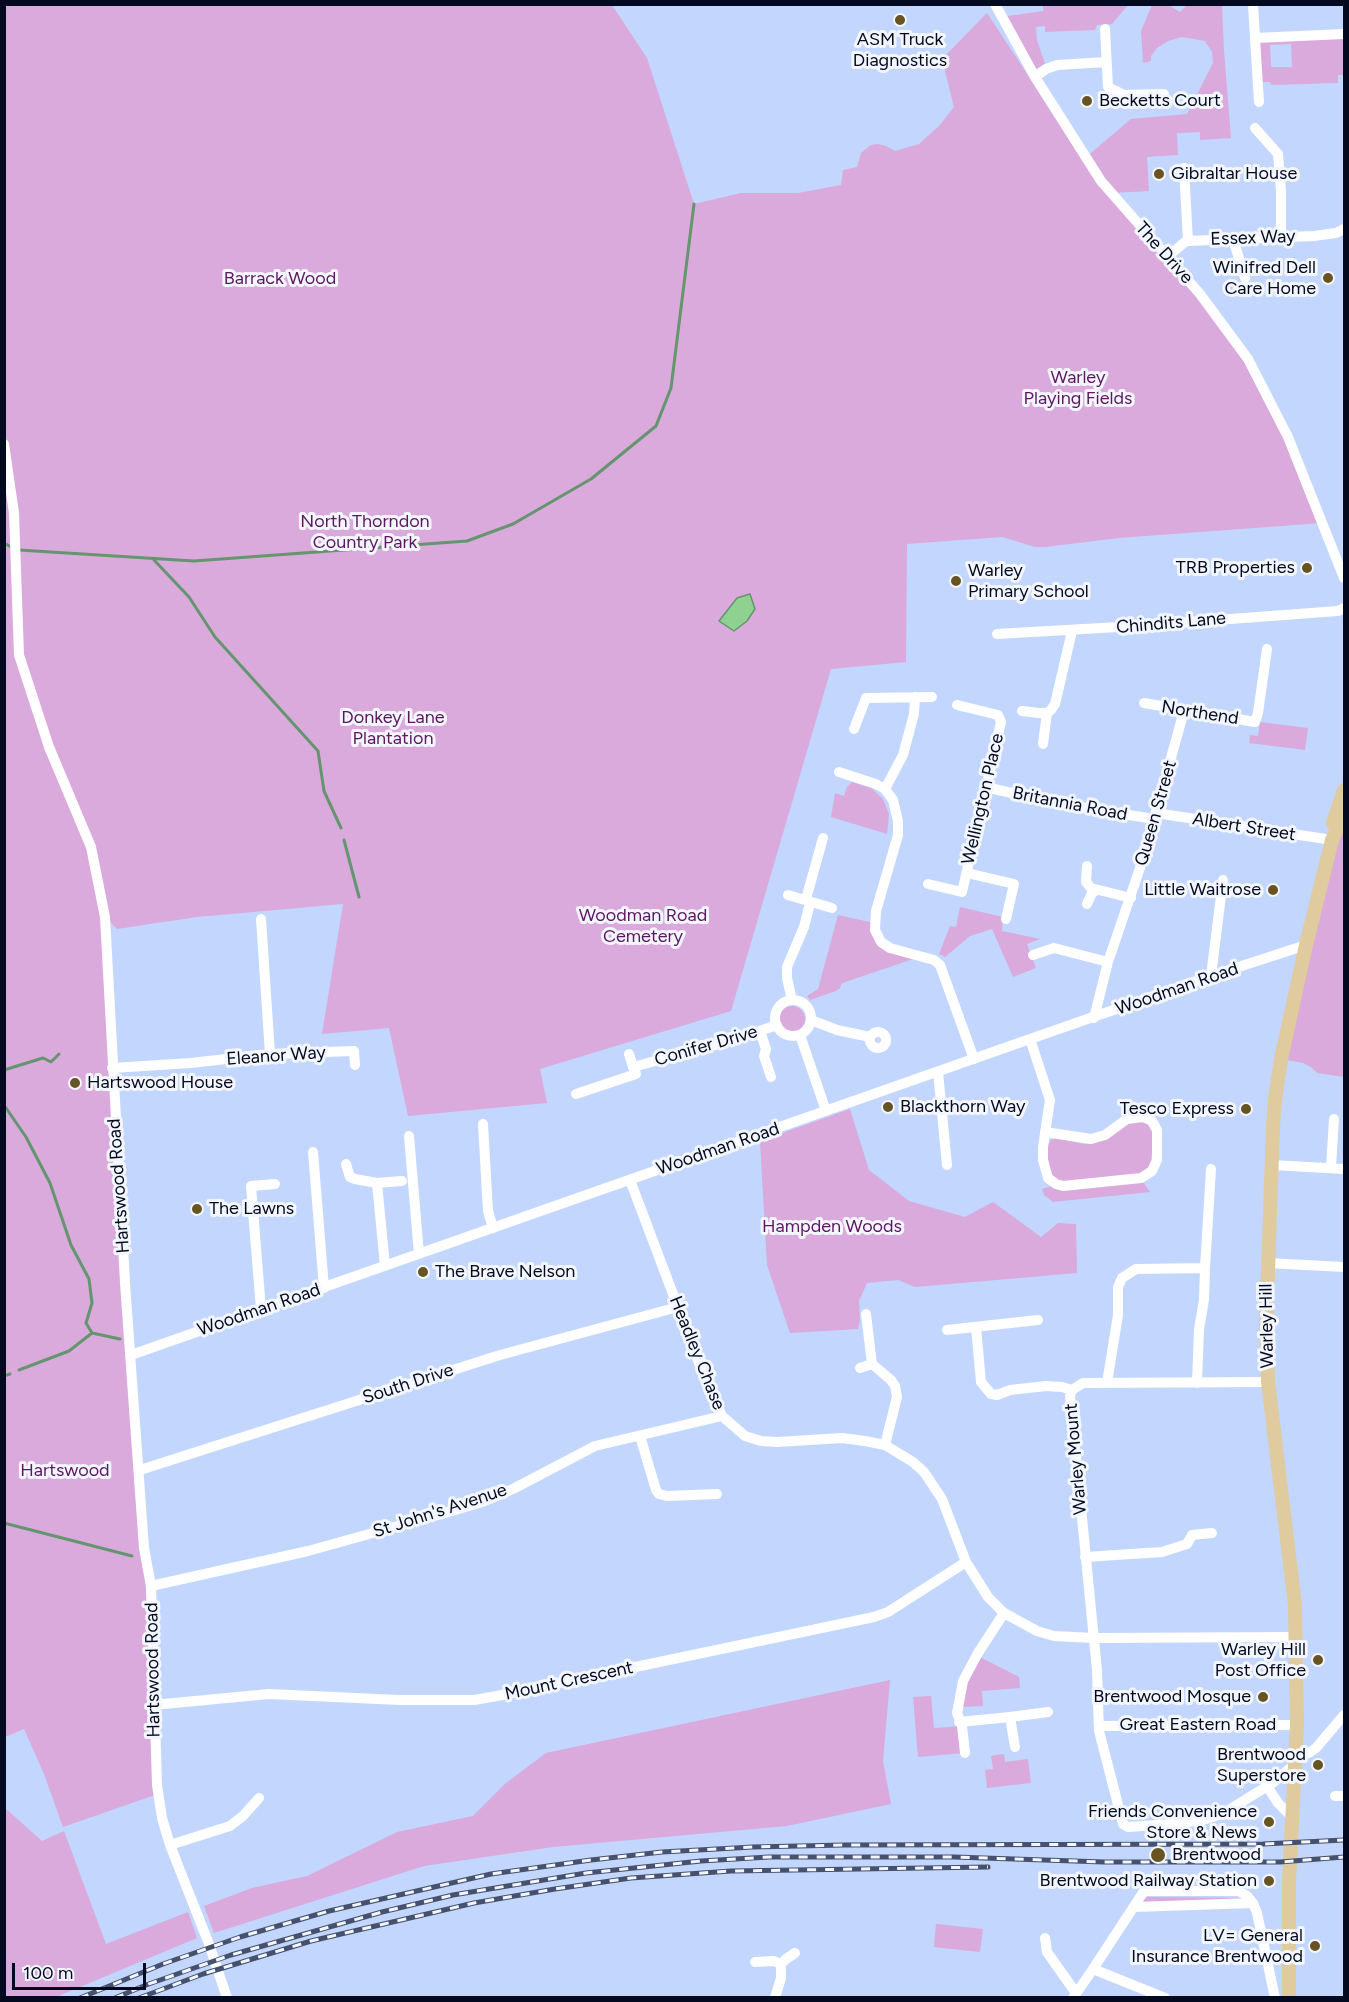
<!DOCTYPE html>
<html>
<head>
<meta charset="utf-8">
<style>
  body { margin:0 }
  #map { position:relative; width:1349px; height:2002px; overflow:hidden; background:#c2d6fe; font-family:Figtree,sans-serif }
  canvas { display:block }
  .frame { position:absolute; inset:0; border:6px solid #030a20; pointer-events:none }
  .scale { position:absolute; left:12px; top:1963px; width:134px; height:27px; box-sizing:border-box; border:3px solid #030a20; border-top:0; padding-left:8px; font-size:18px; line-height:21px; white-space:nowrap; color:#030a20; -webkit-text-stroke:4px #f3f6fd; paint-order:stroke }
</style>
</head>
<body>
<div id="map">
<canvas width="1349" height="2002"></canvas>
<div class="frame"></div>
<div class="scale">100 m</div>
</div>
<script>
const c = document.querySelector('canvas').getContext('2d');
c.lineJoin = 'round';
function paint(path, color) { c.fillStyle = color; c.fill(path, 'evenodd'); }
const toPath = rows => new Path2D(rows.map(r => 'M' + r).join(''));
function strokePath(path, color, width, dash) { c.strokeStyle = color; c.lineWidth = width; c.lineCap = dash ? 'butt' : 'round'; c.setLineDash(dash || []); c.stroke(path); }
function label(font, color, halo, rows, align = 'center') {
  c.font = font + ' Figtree,sans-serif'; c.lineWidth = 6; c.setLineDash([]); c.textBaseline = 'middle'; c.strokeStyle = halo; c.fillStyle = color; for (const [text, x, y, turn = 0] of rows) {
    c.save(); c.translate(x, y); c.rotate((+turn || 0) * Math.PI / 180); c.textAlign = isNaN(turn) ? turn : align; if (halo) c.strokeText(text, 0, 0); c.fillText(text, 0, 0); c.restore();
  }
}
paint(toPath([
  [5,5,612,5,647,58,694,204,741,193,798,193,841,185,843,170,857,167,861,153,871,145,878,144,886,146,895,151,919,144,939,126,954,107,942,59,987,13,1098,182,1085,158,1131,119,1187,114,1213,63,1212,52,1205,41,1182,37,1168,41,1157,48,1151,56,1151,61,1143,63,1141,31,1152,5,1170,6,1180,12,1187,5,1222,5,1224,51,1231,138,1200,140,1200,132,1177,133,1178,155,1147,157,1149,191,1112,193,1248,359,1322,523,1119,538,1045,547,1035,547,1002,537,907,544,906,662,831,669,731,1011,540,1069,547,1103,408,1116,389,1028,322,1034,343,904,197,917,117,929,106,918,158,1794,63,1827,44,1774,24,1729,5,1737],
  [1043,5,1128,5,1112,24,1097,25,1095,30,1045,32,1045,26,1036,27,1037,40,1045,64,1031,71,1001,17,1043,11],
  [1344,38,1344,75,1338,75,1338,83,1271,85,1270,82,1260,82,1257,41],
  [1291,44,1292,67,1271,67,1270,45],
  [1260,722,1308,728,1305,750,1249,743,1250,735,1258,736],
  [852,782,871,788,883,799,889,814,887,834,831,817,835,793,844,796,847,787],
  [1344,820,1344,1077,1317,1073,1311,1067,1303,1063,1281,1059,1304,955],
  [960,907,1003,917,1002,931,1040,939,1027,944,1036,968,1013,977,992,929,970,936,945,957,939,954,950,926,956,927],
  [838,915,874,923,881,942,919,957,848,981,841,984,840,988,836,991,810,1000,807,996,818,989],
  '779 1019a13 13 0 1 1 26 0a13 13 0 1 1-26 0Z',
  [850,1109,869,1170,909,1201,965,1217,993,1202,1041,1237,1058,1223,1076,1224,1077,1273,915,1287,898,1280,867,1283,859,1301,860,1320,858,1329,790,1333,767,1265,760,1141],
  [1131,1121,1147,1123,1153,1133,1151,1163,1148,1169,1141,1174,1064,1182,1055,1179,1049,1172,1047,1146,1051,1140,1056,1138,1083,1144,1096,1143],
  [1142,1181,1150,1192,1053,1202,1044,1195,1042,1189,1052,1186],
  [980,1657,1019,1677,1020,1688,982,1691,983,1706,961,1707,968,1681],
  [890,1680,883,1761,891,1804,787,1826,553,1847,424,1866,214,1933,204,1906,252,1888,307,1876,397,1832,473,1816,506,1783,546,1753],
  [931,1696,934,1728,962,1726,965,1753,918,1757,913,1697],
  [1004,1754,1005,1762,1028,1759,1031,1783,987,1788,985,1770,993,1769,991,1756],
  [5,1808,42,1841,64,1831,106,1944,188,1912,197,1938,56,1997,5,1997],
  [1149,1897,1242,1898,1243,1900,1140,1903,1145,1898],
  [936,1924,983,1929,980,1952,934,1947]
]), '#d9aadb');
const water = toPath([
  [750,594,755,609,747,621,734,631,719,621,737,598,750,594]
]);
paint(water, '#8ed190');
strokePath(water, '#64956e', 1.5);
strokePath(toPath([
  [4,543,13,548],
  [19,550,194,561,467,541,513,524,591,479,656,426,671,388,694,204],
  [154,560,189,597,215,637,318,751,324,791,341,828],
  [344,840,359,897],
  [4,1070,43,1058,51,1062,59,1054],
  [4,1105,26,1137,50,1183,71,1245,89,1279,92,1303,86,1323,92,1333,120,1339],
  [19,1370,69,1351,92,1333],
  [4,1376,10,1374],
  [4,1523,132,1556]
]), '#64956e', 3);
strokePath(toPath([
  [995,4,1035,77,1101,181,1200,294,1248,359,1288,437,1344,578],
  [1253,4,1255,38,1344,34],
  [1105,29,1108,87,1124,95,1164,94],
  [1255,38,1259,102],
  [1035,77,1046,69,1057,65,1106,62],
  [1255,128,1278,154,1281,191,1281,237],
  [1184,168,1188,241],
  [1233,239,1245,278],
  [1167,257,1185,242,1188,241,1314,236,1336,233,1344,229],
  [4,444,14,513,19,655,49,747,91,847,105,917,125,1283,144,1548,151,1586,157,1785,162,1818,170,1845,209,1944,227,1998],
  [997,634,1136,626,1338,611,1344,608],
  [1144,703,1255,722,1258,713,1267,649],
  [1022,711,1038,713,1047,713,1051,710,1055,704,1072,631],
  [854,729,866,698,932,697],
  [1043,744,1047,713],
  [839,772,876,784,885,789,893,800,898,821,898,835,876,911,875,930,881,942,890,948,934,960,940,965,974,1059],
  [985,787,1061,804,1154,819],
  [885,789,903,755,914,714,915,697],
  [1156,813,1332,840],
  [1087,866,1086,882,1091,888,1131,898],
  [967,873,1014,884,1006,919],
  [928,884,962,892,1001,722,998,715,957,705],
  [788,895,832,908],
  [806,899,823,838],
  [1087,904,1092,893,1097,890],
  [261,919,270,1054],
  [1033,955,1054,948,1108,962],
  [1211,976,1223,880],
  [792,1000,787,978,787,967,804,927,810,903],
  '775 1018a18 18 0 1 1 36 0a18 18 0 1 1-36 0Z',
  [1094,1018,1108,962,1142,862,1184,711],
  [811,1020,837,1030,870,1037],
  [760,1031,766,1049,764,1056,771,1077],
  '870 1040a8 8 0 1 1 16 0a8 8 0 1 1-16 0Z',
  [800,1035,826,1111],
  [1030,1039,1050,1100,1043,1147,1043,1160,1048,1178,1056,1184,1063,1186,1141,1178,1152,1171,1157,1160,1157,1130,1152,1121,1143,1117,1127,1119,1105,1135,1091,1139,1045,1132],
  [629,1054,633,1067],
  [112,1068,191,1063,270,1054,354,1051,355,1065],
  [938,1072,947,1165],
  [576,1094,636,1074,633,1067,730,1041,777,1025],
  [483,1124,488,1211,493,1228],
  [409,1136,419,1254],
  [313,1152,324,1288],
  [346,1164,350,1177,355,1179,377,1183,402,1181],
  [1272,1165,1344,1169],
  [1331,1167,1334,1119],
  [630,1180,708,1387,722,1416,745,1436,761,1441,777,1442,842,1438,865,1441,885,1445,913,1462,924,1472,942,1499,966,1562,988,1597,1004,1613,1037,1631,1054,1636,1094,1638,1296,1637],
  [377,1183,385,1266],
  [252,1210,277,1208],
  [1267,1263,1344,1267],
  [1205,1268,1211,1169],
  [261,1309,251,1186,275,1184],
  [866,1314,872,1364,891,1380,895,1386,897,1397,885,1445],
  [976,1327,981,1382,991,1394,997,1395,1010,1390,1046,1386,1062,1387,1072,1390],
  [947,1330,1038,1320],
  [131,1355,1030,1039,1211,976,1306,945],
  [860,1368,872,1364],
  [1268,1382,1083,1383,1072,1390,1070,1396,1097,1670,1099,1731,1123,1824,1128,1827,1172,1824,1203,1820,1224,1813,1274,1782,1295,1764],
  [1107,1383,1118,1315,1118,1287,1122,1278,1136,1269,1205,1268,1204,1300,1199,1329,1197,1383],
  [640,1436,656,1490,659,1494,667,1496,717,1494],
  [140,1470,500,1355,678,1307],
  [1085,1557,1162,1552,1187,1544,1192,1535,1212,1533],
  [151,1586,308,1551,452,1511,485,1501,513,1489,595,1446,722,1416],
  [153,1705,269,1694,399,1700,474,1700,497,1696,874,1617,888,1612,966,1562],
  [1010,1717,1048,1712],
  [959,1722,1010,1717,1015,1747],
  [1099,1726,1297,1725],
  [965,1753,962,1726,957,1713,963,1681,978,1653,1004,1613],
  [1295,1755,1309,1753,1316,1748,1344,1715],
  [1267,1786,1278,1803,1292,1817],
  [1335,1796,1344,1796],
  [170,1845,230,1826,243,1816,259,1798],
  [1134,1907,1253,1903],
  [1045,1938,1047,1952,1076,1993],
  [755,1962,774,1961,781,1964,781,1978,775,1998],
  [781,1964,786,1959,795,1953],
  [1093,1969,1165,1998],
  [1073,1998,1093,1969,1144,1891,1239,1891,1247,1896,1253,1903,1257,1913,1275,1998]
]), '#fff', 10);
strokePath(toPath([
  [1333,823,1344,790],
  [1289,1998,1289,1880,1297,1725,1296,1670,1295,1605,1268,1382,1266,1329,1273,1126,1275,1100,1281,1059,1306,945,1332,840,1344,814]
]), '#dfcb9e', 14);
const rail = toPath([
  [80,1998,163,1964,240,1937,329,1911,491,1874,591,1860,662,1852,753,1847,844,1845,1263,1844,1344,1840],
  [115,1998,146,1985,231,1955,382,1912,453,1895,586,1873,701,1861,769,1857,954,1857,1104,1862,1280,1862,1344,1857],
  [139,1998,203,1974,311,1941,474,1903,555,1889,631,1878,731,1871,988,1867]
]);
strokePath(rail, '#46516e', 5);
strokePath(rail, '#f3f6fd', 3, [9]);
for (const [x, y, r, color] of [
  [900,20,6,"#685322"],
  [1087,101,6,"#685322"],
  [1159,174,6,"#685322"],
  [1328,278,6,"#685322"],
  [1307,568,6,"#685322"],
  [956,581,6,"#685322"],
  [1273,890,6,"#685322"],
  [75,1083,6,"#685322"],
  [888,1107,6,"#685322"],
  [1246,1109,6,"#685322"],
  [197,1209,6,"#685322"],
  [423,1272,6,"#685322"],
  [1318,1660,6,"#685322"],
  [1263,1697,6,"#685322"],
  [1318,1765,6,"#685322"],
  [1269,1822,6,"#685322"],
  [1158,1855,8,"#685322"],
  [1269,1881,6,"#685322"],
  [1315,1946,6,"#685322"]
]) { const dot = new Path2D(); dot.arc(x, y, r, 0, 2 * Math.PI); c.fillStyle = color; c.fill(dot); strokePath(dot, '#f3f6fd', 2); }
label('18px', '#030a20', '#f3f6fd', [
  ["ASM Truck",900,40,"center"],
  ["Diagnostics",900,61,"center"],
  ["Becketts Court",1099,101,"left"],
  ["Gibraltar House",1171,174,"left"],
  ["Winifred Dell",1316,268],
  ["Care Home",1316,289],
  ["TRB Properties",1295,568],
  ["Warley",968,571,"left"],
  ["Primary School",968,592,"left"],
  ["Little Waitrose",1261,890],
  ["Hartswood House",87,1083,"left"],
  ["Blackthorn Way",900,1107,"left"],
  ["Tesco Express",1234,1109],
  ["The Lawns",209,1209,"left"],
  ["The Brave Nelson",435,1272,"left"],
  ["Warley Hill",1306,1650],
  ["Post Office",1306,1671],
  ["Brentwood Mosque",1251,1697],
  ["Brentwood",1306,1755],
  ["Superstore",1306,1776],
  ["Friends Convenience",1257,1812],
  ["Store & News",1257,1833],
  ["Brentwood",1172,1855,"left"],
  ["Brentwood Railway Station",1257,1881],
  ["LV= General",1303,1936],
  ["Insurance Brentwood",1303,1957]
], 'right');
label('18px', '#030a20', '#f3f6fd', [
  ["Essex Way",1253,238,-2],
  ["The Drive",1164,253,48],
  ["Chindits Lane",1171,623,-5],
  ["Northend",1200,713,9],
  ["Wellington Place",983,799,-77],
  ["Britannia Road",1070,804,11],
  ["Queen Street",1156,813,-74],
  ["Albert Street",1244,827,9],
  ["Woodman Road",1177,989,-19],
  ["Conifer Drive",706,1046,-16],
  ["Eleanor Way",276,1056,-4],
  ["Woodman Road",718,1149,-19],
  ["Hartswood Road",119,1186,-94],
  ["Woodman Road",259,1310,-19],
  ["Warley Hill",1267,1326,-91],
  ["Headley Chase",697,1353,68],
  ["South Drive",408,1384,-18],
  ["Warley Mount",1076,1459,-95],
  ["St John's Avenue",440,1511,-18],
  ["Hartswood Road",153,1670,-91],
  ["Mount Crescent",569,1681,-12],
  ["Great Eastern Road",1198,1725]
]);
label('18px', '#5e1563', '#f3f6fd', [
  ["Barrack Wood",280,279],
  ["Warley",1078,378],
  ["Playing Fields",1078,399],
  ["North Thorndon",365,522],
  ["Country Park",365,543],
  ["Donkey Lane",393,718],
  ["Plantation",393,739],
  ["Woodman Road",643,916],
  ["Cemetery",643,937],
  ["Hampden Woods",832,1227],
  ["Hartswood",65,1471]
]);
</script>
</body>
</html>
